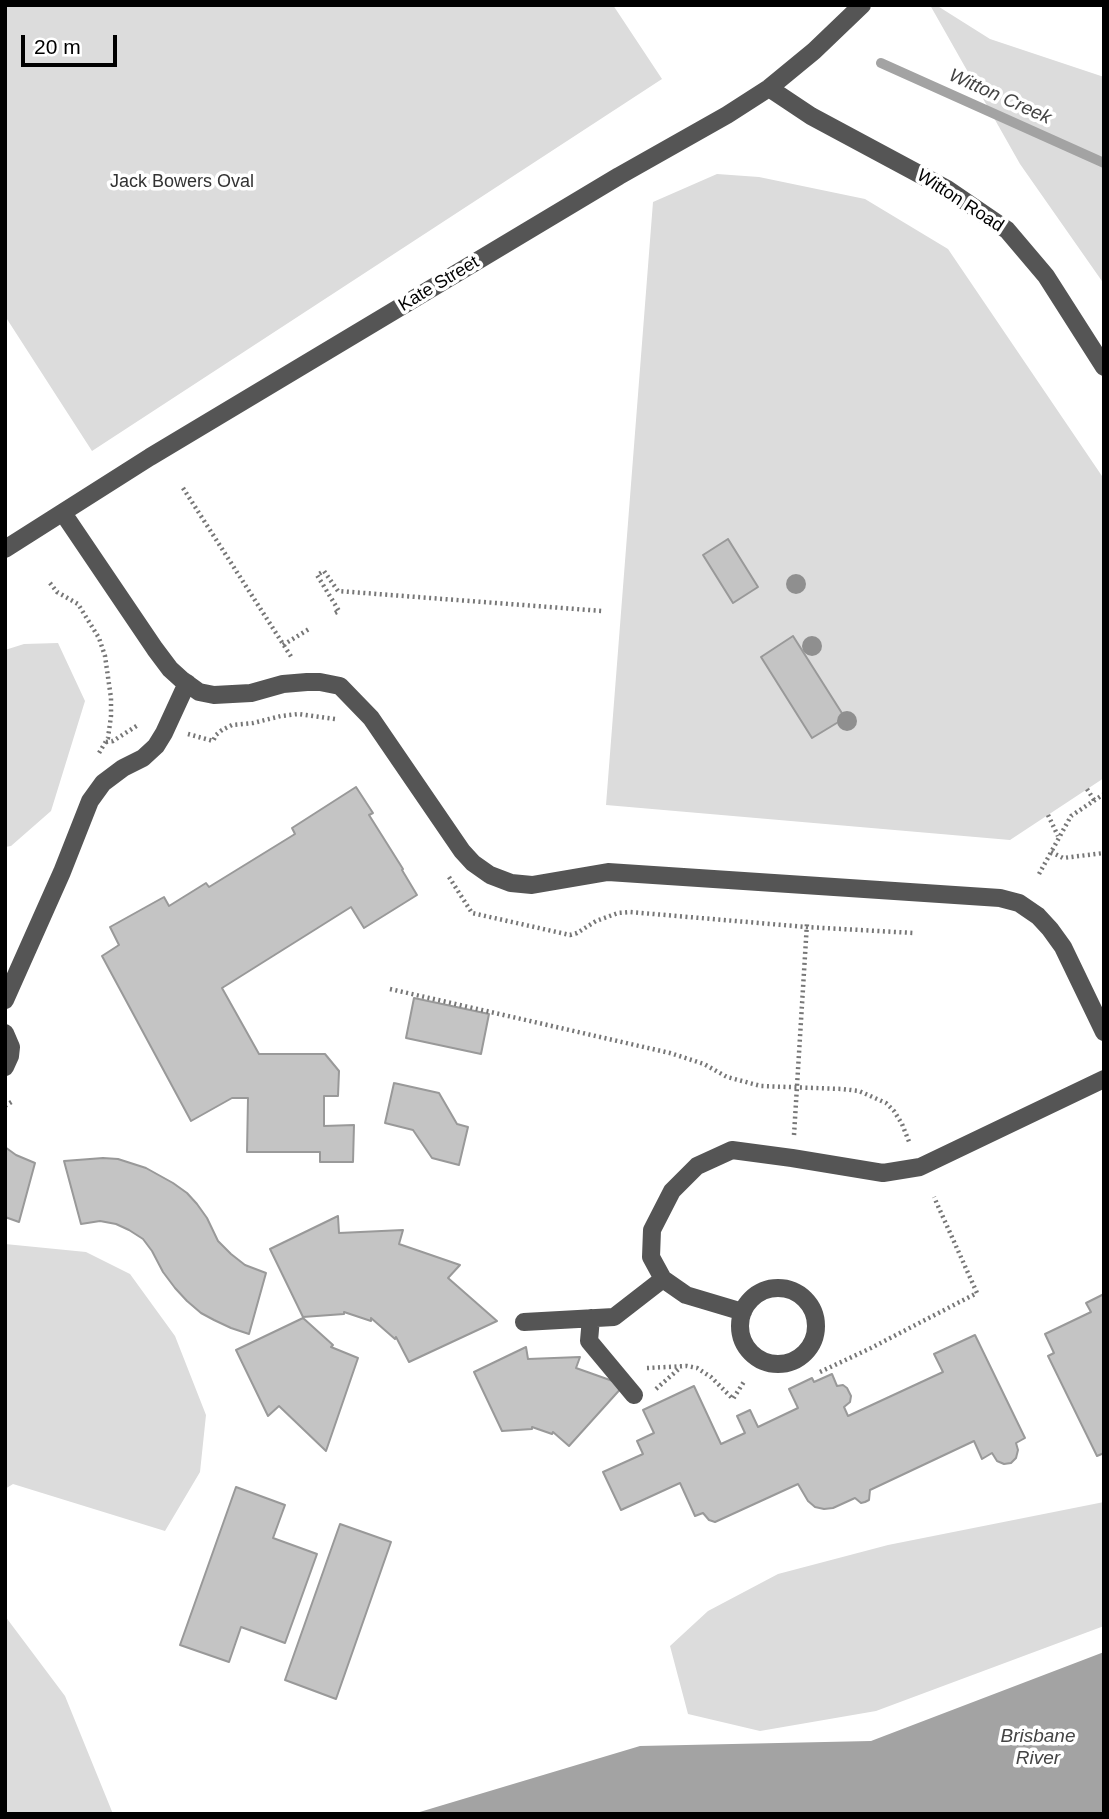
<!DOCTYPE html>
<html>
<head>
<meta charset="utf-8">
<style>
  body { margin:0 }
  #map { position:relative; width:1109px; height:1819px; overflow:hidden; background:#fff; font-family:Arial,sans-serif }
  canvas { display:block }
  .frame { position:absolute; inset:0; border:7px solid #000; pointer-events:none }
  .scale { position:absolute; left:21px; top:35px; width:96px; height:32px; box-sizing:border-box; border:4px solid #000; border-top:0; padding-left:9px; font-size:21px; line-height:24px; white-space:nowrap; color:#000; -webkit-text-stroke:5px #fff; paint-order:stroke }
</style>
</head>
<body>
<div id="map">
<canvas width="1109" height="1819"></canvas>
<div class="frame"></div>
<div class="scale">20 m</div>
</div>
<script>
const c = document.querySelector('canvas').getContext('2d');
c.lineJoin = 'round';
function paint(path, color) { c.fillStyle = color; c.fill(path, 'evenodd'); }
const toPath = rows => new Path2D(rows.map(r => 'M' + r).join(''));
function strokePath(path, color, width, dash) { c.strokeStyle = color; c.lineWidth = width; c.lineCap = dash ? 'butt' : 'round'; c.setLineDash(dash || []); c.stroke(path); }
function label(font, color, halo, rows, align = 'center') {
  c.font = font + ' Arial,sans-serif'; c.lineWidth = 7; c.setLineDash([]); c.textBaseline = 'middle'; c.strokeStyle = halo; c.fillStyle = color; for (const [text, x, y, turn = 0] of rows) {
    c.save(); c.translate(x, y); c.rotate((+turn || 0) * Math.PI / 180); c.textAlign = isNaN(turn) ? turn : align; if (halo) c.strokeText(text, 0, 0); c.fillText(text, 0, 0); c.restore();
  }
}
paint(toPath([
  [5,5,613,5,662,79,92,451,5,316],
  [930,5,936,5,990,39,1104,77,1104,284,1020,164],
  [717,174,759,177,865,199,948,249,1104,479,1104,778,1010,840,606,805,653,202],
  [58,643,85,701,51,811,11,846,5,847,5,650,24,644],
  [5,1244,86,1252,130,1274,175,1336,206,1415,200,1472,165,1531,13,1484,5,1489],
  [1104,1502,1104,1626,876,1711,760,1731,688,1714,670,1646,708,1611,778,1574,888,1545],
  [5,1616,65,1696,113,1814,5,1814]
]), '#dcdcdc');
paint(toPath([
  [1104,1652,1104,1814,413,1814,640,1746,871,1741]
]), '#a3a3a3');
strokePath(toPath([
  [881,63,1104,163]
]), '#a3a3a3', 10);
const building = toPath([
  [728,539,758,587,733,603,703,555,728,539],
  [793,636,845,718,812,738,761,657,793,636],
  [356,787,373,813,369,815,403,869,402,870,417,895,364,928,351,907,222,988,259,1054,325,1054,339,1071,338,1096,324,1096,324,1126,354,1125,353,1162,320,1162,320,1152,247,1152,248,1098,232,1098,191,1121,102,956,119,945,110,927,164,897,169,906,206,883,209,887,295,834,292,828,356,787],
  [414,998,489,1014,481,1054,406,1038,414,998],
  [394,1083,439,1093,457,1124,468,1127,459,1165,432,1158,413,1130,385,1123,394,1083],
  [5,1147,16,1155,35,1163,19,1222,5,1217,5,1147],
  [103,1158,118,1159,146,1168,173,1183,187,1193,197,1204,207,1218,218,1241,231,1254,245,1265,266,1273,249,1334,231,1328,214,1320,201,1313,187,1301,175,1288,163,1272,152,1251,143,1239,129,1230,116,1224,100,1221,81,1224,64,1161,103,1158],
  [338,1216,339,1233,403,1230,399,1244,460,1265,448,1278,497,1321,409,1362,396,1337,395,1339,371,1318,371,1321,344,1312,344,1314,303,1317,270,1249,338,1216],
  [1104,1294,1104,1453,1097,1456,1048,1356,1054,1353,1045,1334,1091,1312,1086,1303,1104,1294],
  [303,1318,333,1345,331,1347,358,1358,326,1451,279,1406,268,1416,236,1350,303,1318],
  [975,1335,1025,1438,1016,1443,1018,1450,1016,1458,1011,1463,1004,1464,997,1461,992,1453,982,1459,974,1441,870,1490,869,1500,865,1502,861,1503,855,1498,833,1508,824,1509,815,1507,808,1501,798,1484,715,1522,709,1520,703,1513,695,1516,680,1483,621,1510,603,1472,643,1454,637,1441,654,1433,643,1410,694,1386,721,1444,745,1433,737,1416,750,1410,758,1427,798,1408,789,1389,812,1378,814,1382,832,1374,837,1386,843,1385,847,1388,851,1396,850,1402,844,1407,848,1416,943,1372,934,1354,975,1335],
  [526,1347,528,1359,580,1357,576,1368,624,1385,569,1446,553,1432,552,1434,532,1427,532,1429,502,1431,474,1372,526,1347],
  [236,1487,285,1505,273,1538,317,1554,285,1643,241,1627,229,1662,180,1645,236,1487],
  [340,1524,391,1542,336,1699,285,1680,340,1524]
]);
paint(building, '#c4c4c4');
strokePath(building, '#999', 2);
strokePath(toPath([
  [183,488,292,658],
  [50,583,57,592,78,604,99,638,105,656,111,698,111,716,108,738,99,753],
  [335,613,339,611,317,575,324,571,338,591,602,611],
  [283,645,309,629],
  [188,734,213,741,216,735,222,730,232,725,253,723,281,716,298,714,335,719],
  [106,742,113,741,138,725],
  [1087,789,1094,800],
  [1048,815,1058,836],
  [1051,852,1063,858,1104,853],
  [1039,874,1071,816,1104,794],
  [449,877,472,913,570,935,577,933,596,921,618,913,630,912,806,927,914,933],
  [390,989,670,1053,704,1064,727,1077,761,1086,842,1089,859,1091,886,1103,894,1111,902,1124,910,1144],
  [5,1106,13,1101],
  [794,1135,807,923],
  [647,1368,687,1366,697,1368,711,1377,733,1399,745,1380],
  [820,1372,871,1348,977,1293,934,1197],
  [656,1389,681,1367]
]), '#777', 4.5, [2, 3.5]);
strokePath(toPath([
  [769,88,811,116,947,189,1007,230,1046,276,1104,367],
  [63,513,155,649,170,669,181,679,199,692,214,695,251,693,283,684,307,682,320,682,340,686,371,718,462,851,473,863,490,875,511,883,532,885,608,872,1000,898,1019,903,1038,916,1050,929,1063,947,1104,1032],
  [5,549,150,457,619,176,727,115,769,88,814,51,862,5],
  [5,1000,62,872,90,801,103,783,123,768,143,758,156,746,164,733,187,683],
  [5,1033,11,1047,10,1056,5,1067],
  '740 1326a38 38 0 1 1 76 0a38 38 0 1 1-76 0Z',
  [743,1312,686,1295,663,1279,651,1257,652,1230,672,1191,697,1166,732,1150,792,1158,883,1173,920,1167,1104,1079],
  [591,1318,589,1341,634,1395],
  [524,1322,614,1317,663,1279]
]), '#555', 18);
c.fillStyle = '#8f8f8f';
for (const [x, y] of [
  [796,584],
  [812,646],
  [847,721]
]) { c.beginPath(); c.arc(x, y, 10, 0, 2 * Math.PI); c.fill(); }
label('18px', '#333', '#fff', [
  ["Jack Bowers Oval",182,182]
]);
label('18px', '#000', '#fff', [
  ["Witton Road",960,201,33],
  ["Kate Street",439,284,-31]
]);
label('italic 19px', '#444', '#fff', [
  ["Witton Creek",1000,97,24],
  ["Brisbane",1038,1737],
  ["River",1038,1759]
]);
</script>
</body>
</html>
